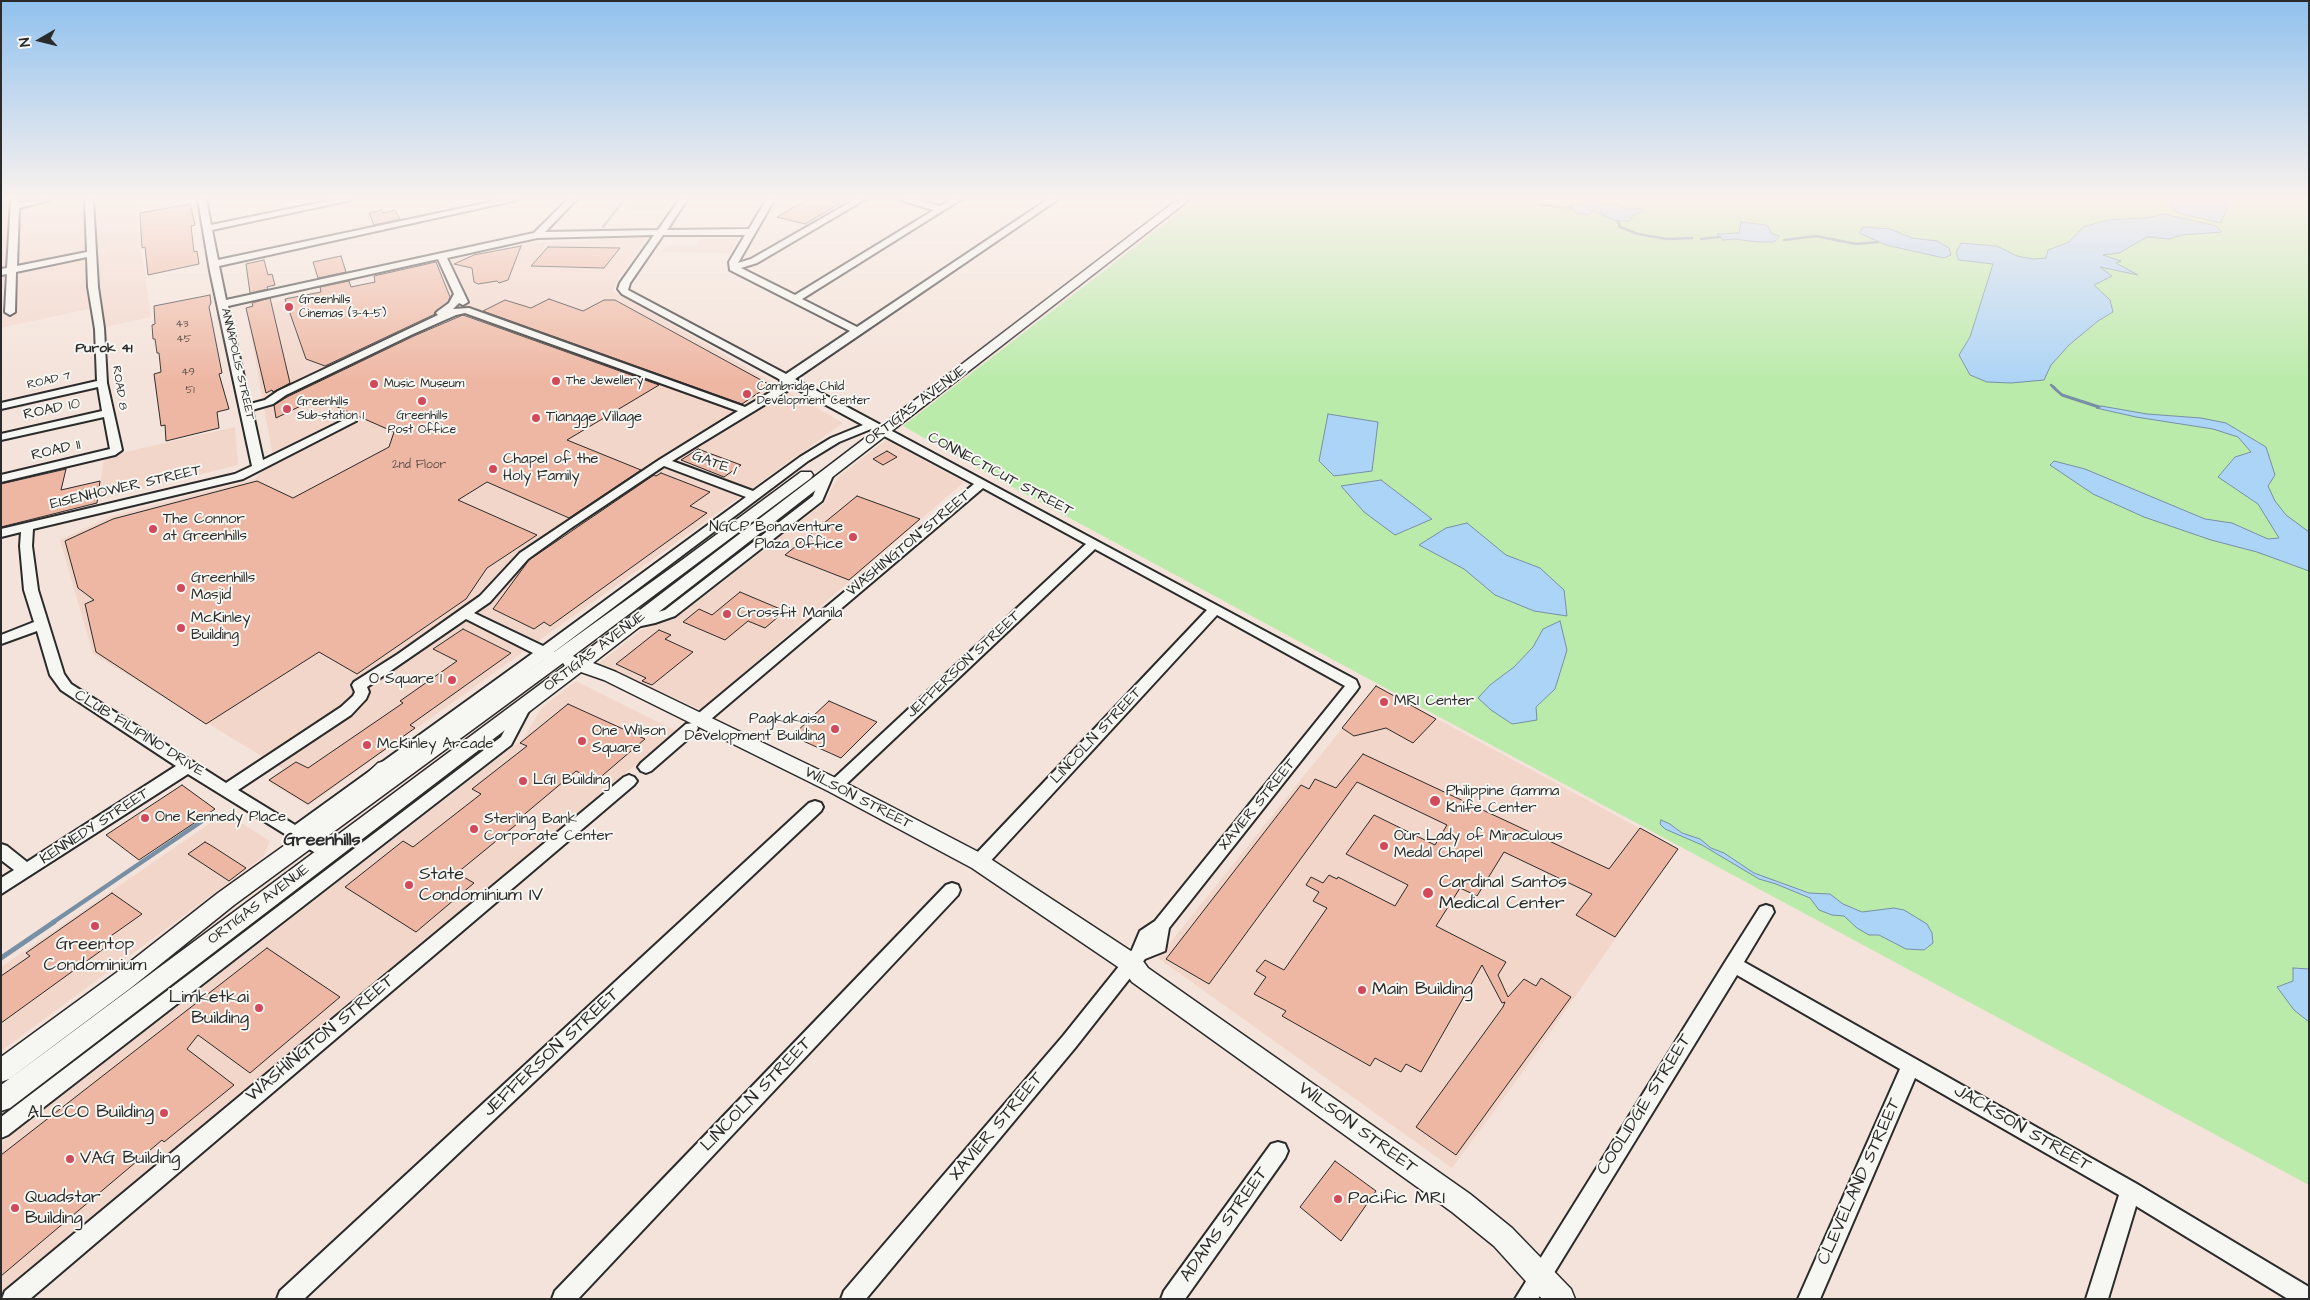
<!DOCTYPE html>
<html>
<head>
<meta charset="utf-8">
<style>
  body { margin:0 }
  #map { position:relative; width:2310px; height:1300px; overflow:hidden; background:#f4e3da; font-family:"Architects Daughter",sans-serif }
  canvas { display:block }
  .frame { position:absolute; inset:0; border:2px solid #2b2b2b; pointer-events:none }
  .north { position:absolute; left:15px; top:15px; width:50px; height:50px; -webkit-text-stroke:4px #f6f6f2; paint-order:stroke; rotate:262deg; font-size:14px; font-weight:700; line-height:20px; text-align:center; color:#2b2b2b }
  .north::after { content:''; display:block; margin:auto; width:18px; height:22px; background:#2b2b2b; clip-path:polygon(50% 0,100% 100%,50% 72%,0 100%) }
</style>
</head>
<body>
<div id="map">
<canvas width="2310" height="1300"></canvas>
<div class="frame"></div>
<div class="north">N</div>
</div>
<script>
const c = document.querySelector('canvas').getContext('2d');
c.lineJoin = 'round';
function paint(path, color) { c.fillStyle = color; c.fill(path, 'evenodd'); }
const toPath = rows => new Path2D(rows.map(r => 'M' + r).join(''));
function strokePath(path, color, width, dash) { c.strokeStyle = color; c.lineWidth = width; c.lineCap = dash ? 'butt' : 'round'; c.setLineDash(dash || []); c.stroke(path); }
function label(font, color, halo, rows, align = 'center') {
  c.font = font + ' "Architects Daughter",sans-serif'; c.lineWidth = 4; c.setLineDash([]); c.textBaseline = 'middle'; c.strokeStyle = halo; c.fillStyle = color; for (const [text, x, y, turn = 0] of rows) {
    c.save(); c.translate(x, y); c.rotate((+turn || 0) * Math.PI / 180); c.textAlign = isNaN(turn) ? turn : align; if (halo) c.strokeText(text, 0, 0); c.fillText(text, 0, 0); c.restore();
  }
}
paint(toPath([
  [1,200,134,200,151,317,96,329,93,308,1,328],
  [631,200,671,200,664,210,624,209],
  [599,237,642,237,646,239,617,280,613,291,843,423,308,806,267,781,283,769,93,654,60,540,112,516,255,479,273,457,246,308,375,282,374,276,529,243,597,240],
  [702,238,738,238,730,253,662,252,666,246,696,246],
  [235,427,238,465,98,500,104,457],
  [886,440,964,482,701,710,599,663,641,630,675,619,824,503,838,477],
  [576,681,676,731,1,1295,1,1143,524,738,542,707],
  [1376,686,1678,849,1519,1077,1452,1168,1158,958],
  [225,813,270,841,263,857,1,1051,1,967]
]), '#f2d6ca');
paint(toPath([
  [1196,200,2309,200,2309,1185,999,480,903,426]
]), '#baebaa');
const water = toPath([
  [2164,200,2225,200,2228,205,2221,223,2178,213,2164,200],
  [1592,202,1615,204,1628,209,1642,208,1645,211,1633,215,1630,221,1616,221,1594,211,1588,215,1575,213,1570,204,1592,202],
  [2164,214,2216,226,2222,232,2182,235,2169,239,2147,237,2119,253,2103,255,2121,261,2116,263,2138,275,2100,267,2112,276,2094,285,2110,300,2113,312,2098,321,2069,345,2051,365,2044,380,2011,383,1987,382,1970,375,1959,355,1970,337,1993,264,1959,260,1956,253,1961,243,1997,246,2017,256,2033,259,2046,258,2048,250,2069,242,2083,227,2108,220,2146,218,2164,214],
  [1741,222,1767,225,1772,234,1780,236,1774,242,1758,242,1734,239,1723,240,1717,234,1739,233,1741,222],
  [1863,227,1890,229,1912,238,1937,241,1949,248,1951,255,1944,258,1886,245,1859,233,1863,227],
  [2101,406,2147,414,2201,418,2226,423,2266,447,2275,475,2268,486,2275,501,2286,515,2309,532,2309,571,2257,552,2211,540,2144,517,2093,494,2050,465,2054,461,2085,469,2205,519,2232,523,2268,539,2279,538,2258,504,2218,477,2235,457,2251,452,2238,437,2213,429,2136,417,2096,408,2101,406],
  [1328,414,1378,422,1372,471,1334,476,1319,461,1328,414],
  [1381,480,1432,519,1395,535,1364,512,1341,486,1381,480],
  [1467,523,1506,555,1540,568,1564,590,1567,616,1534,611,1495,595,1464,569,1419,545,1446,528,1467,523],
  [1560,621,1567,650,1555,689,1536,707,1537,720,1512,724,1491,710,1478,698,1490,685,1514,667,1533,647,1543,629,1560,621],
  [1661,820,1670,824,1682,833,1700,839,1711,848,1724,853,1754,873,1809,893,1830,894,1843,904,1862,912,1894,908,1904,910,1927,924,1932,933,1933,943,1924,950,1906,949,1879,935,1869,935,1857,928,1844,916,1832,915,1819,910,1810,898,1776,884,1759,879,1702,845,1665,829,1660,824,1661,820],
  [2293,968,2309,969,2309,1022,2294,1010,2277,987,2293,981,2293,968]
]);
paint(water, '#acd4f6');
strokePath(water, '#7890a5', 1);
strokePath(toPath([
  [1542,205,1572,208],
  [1618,221,1620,227,1638,234,1667,239,1692,238],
  [603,227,624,200],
  [1701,239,1720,237],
  [1784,240,1816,236,1856,244,1878,242],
  [2051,385,2055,388]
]), '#7890a5', 2.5);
strokePath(toPath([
  [2053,387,2062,395,2099,407]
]), '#7890a5', 3);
strokePath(toPath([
  [52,923,211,815]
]), '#7890a5', 4.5);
strokePath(toPath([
  [1,958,54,922]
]), '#7890a5', 5);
const building = toPath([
  [806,200,846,200,805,224,777,217,806,200],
  [190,204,195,225,191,226,194,252,197,251,199,264,148,275,145,247,142,248,140,213,190,204],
  [382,210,383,213,395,210,400,219,374,225,369,213,382,210],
  [521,246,508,280,499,283,497,281,478,284,474,282,472,268,454,264,474,255,521,246],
  [548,247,620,248,604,268,531,266,548,247],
  [341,256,346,272,318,278,313,262,341,256],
  [264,260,268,275,272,274,275,285,267,287,268,289,250,293,246,264,264,260],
  [436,262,450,297,448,302,435,312,435,314,325,366,306,359,285,299,321,292,320,287,349,281,351,287,375,282,374,276,436,262],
  [210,295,211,303,209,307,222,373,219,374,229,409,217,412,219,428,166,441,165,425,161,426,154,374,161,372,159,353,157,353,155,339,153,339,152,325,155,324,154,306,210,295],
  [270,298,290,383,273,392,272,390,266,393,246,308,253,306,252,303,270,298],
  [549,299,583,311,604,300,615,300,770,385,742,404,483,311,505,300,531,308,549,299],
  [463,315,659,385,567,440,641,470,569,518,487,482,458,500,537,535,487,568,466,599,357,674,319,652,206,724,96,652,85,604,94,600,78,588,65,541,113,519,257,481,293,498,389,447,394,432,317,398,276,418,274,405,287,397,414,336,463,315],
  [698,449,741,465,724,477,681,460,698,449],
  [887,451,897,457,883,465,873,459,887,451],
  [66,469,61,490,100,481,97,503,1,527,1,484,66,469],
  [661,473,710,492,690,506,707,513,550,626,544,622,534,629,493,609,529,560,654,475,656,476,661,473],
  [857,496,920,519,849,580,785,555,857,496],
  [740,592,785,611,765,628,748,621,725,640,683,622,699,609,712,615,740,592],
  [463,629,511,653,410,725,415,728,308,804,269,780,296,762,308,768,403,703,400,701,457,661,433,649,463,629],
  [659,630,671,635,665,639,693,652,652,685,642,681,646,678,616,664,659,630],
  [1376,686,1436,719,1413,743,1386,728,1354,736,1342,728,1376,686],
  [829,701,877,722,841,758,792,736,829,701],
  [568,704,645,739,596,781,576,771,520,818,523,819,457,873,474,883,416,932,345,887,403,841,413,847,481,794,472,789,527,746,520,743,568,704],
  [1363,754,1609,869,1640,828,1678,849,1615,937,1576,915,1592,894,1504,852,1477,896,1460,888,1436,926,1506,962,1498,975,1508,997,1524,979,1536,986,1541,978,1571,997,1456,1155,1416,1127,1503,1007,1505,1002,1502,1003,1482,965,1421,1072,1406,1064,1401,1072,1375,1058,1370,1066,1282,1016,1286,1011,1254,994,1266,977,1256,971,1265,960,1284,970,1327,908,1313,901,1319,892,1306,885,1311,877,1323,883,1329,875,1337,879,1338,877,1395,906,1408,885,1346,854,1374,815,1435,845,1447,825,1357,782,1209,984,1166,959,1301,785,1309,789,1315,779,1336,788,1363,754],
  [182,785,215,809,139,860,106,835,182,785],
  [205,842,212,846,246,868,229,881,188,854,205,842],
  [112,893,142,914,108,938,113,942,1,1023,1,976,30,956,26,953,112,893],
  [267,948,340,997,250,1073,198,1035,187,1049,234,1085,164,1142,162,1140,1,1276,1,1155,267,948],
  [1335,1161,1376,1191,1341,1241,1300,1207,1335,1161]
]);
paint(building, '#eeb7a3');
strokePath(building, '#2b2b2b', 1);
const minor = toPath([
  [11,200,19,200,19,203,50,200,19,208,17,266,87,252,85,200,93,200,98,287,104,328,107,383,122,450,115,455,1,482,1,475,110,449,104,417,1,440,1,434,102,411,98,387,1,409,1,403,97,381,95,329,88,287,87,257,16,272,15,312,10,315,5,312,7,274,1,275,1,269,7,268,11,200],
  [198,200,206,200,211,225,333,200,351,200,212,230,218,260,500,200,517,200,219,266,226,300,534,233,567,200,576,200,545,232,658,230,679,200,687,200,667,230,749,229,766,200,774,200,738,263,751,259,854,200,864,200,757,263,741,268,795,295,934,210,900,200,916,200,940,206,950,200,960,200,802,299,857,327,1047,200,1057,200,795,379,1356,680,1359,687,1357,690,1169,928,1165,951,1145,959,1075,1048,866,1299,841,1299,844,1291,1063,1036,1132,950,1140,931,1155,921,1345,686,1217,615,985,867,979,868,973,867,971,862,973,857,1207,610,1095,549,840,790,835,792,830,790,827,786,830,782,1086,544,983,488,704,725,697,726,698,728,696,732,651,771,646,773,641,771,638,767,641,763,686,724,693,723,692,721,694,717,974,484,871,429,839,442,808,461,554,652,558,656,556,659,551,661,545,659,308,833,334,849,336,853,334,857,328,859,322,857,188,774,1,894,1,878,14,870,1,860,1,844,7,846,27,862,176,766,61,690,50,675,37,631,1,644,1,635,34,622,24,590,20,546,21,532,1,537,1,529,235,474,252,466,210,271,198,200],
  [654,235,620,283,618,289,622,294,779,379,782,383,779,387,745,407,469,308,453,309,459,303,463,305,468,302,447,258,537,238,654,235],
  [663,235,745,235,729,262,730,270,850,331,786,374,628,290,630,283,663,235],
  [438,259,454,294,449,303,438,311,436,313,438,315,278,391,265,400,250,404,228,306,438,259],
  [465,313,738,411,659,460,520,553,480,596,398,654,354,682,352,685,355,692,353,696,341,707,226,783,71,684,64,674,38,590,32,546,33,529,243,479,356,421,354,419,346,419,263,460,252,410,273,404,286,395,413,334,456,315,465,313],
  [791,386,863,425,831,438,800,457,753,491,672,461,787,391,791,386],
  [664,466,746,497,543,646,474,613,490,602,528,559,571,528,664,466],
  [466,619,533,653,295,825,238,790,351,715,366,699,369,692,367,687,466,619],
  [828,470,834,473,822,501,675,616,655,623,632,628,627,627,625,624,627,621,665,610,813,496,822,473,828,470],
  [525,700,530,701,532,705,511,745,8,1135,1,1138,1,1117,501,737,520,701,525,700],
  [629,775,634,777,637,781,634,785,30,1299,2,1299,5,1291,624,777,629,775],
  [815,801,821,803,823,807,821,811,304,1299,277,1299,280,1291,809,803,815,801],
  [952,883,958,885,960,890,958,895,578,1299,552,1299,555,1291,946,885,952,883],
  [1766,905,1772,907,1774,912,1744,962,2137,1184,2309,1287,2309,1299,2288,1299,2136,1206,2108,1299,2086,1299,2119,1195,1915,1078,1820,1299,1798,1299,1900,1069,1737,975,1538,1299,1515,1299,1727,959,1760,907,1766,905],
  [1278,1142,1285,1144,1288,1151,1285,1158,1185,1299,1161,1299,1164,1291,1271,1144,1278,1142]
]);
const major = toPath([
  [1177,200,1189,200,593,663,616,672,842,781,986,856,1140,957,1148,968,1470,1194,1512,1228,1571,1289,1575,1299,1542,1299,1494,1246,1452,1212,1132,982,1124,971,972,868,828,791,604,680,581,672,10,1108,1,1111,1,1085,565,666,563,663,234,905,132,987,9,1079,1,1082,1,1057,116,973,218,893,355,795,352,790,355,785,378,763,385,761,392,763,394,767,678,563,801,472,811,472,813,475,811,478,573,656,577,658,1177,200]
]);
strokePath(minor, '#2b2b2b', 4);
strokePath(major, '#2b2b2b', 3);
paint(minor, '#f6f6f2');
paint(major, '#f6f6f2');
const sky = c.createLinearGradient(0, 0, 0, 382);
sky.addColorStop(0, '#90c1ee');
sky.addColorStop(0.52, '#faf2ee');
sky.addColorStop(1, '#faf2ee00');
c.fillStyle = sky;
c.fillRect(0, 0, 2310, 382);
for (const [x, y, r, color] of [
  [289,307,5,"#d1495b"],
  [556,381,5,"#d1495b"],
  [374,384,5,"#d1495b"],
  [747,394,5,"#d1495b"],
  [422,401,5,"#d1495b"],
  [287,409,5,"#d1495b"],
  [536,418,5,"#d1495b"],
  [493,469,5,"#d1495b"],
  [153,529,5,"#d1495b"],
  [853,537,5,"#d1495b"],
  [181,588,5,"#d1495b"],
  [727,614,5,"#d1495b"],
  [181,628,5,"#d1495b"],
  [452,680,5,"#d1495b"],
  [1384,702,5,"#d1495b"],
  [835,729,5,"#d1495b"],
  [582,741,5,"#d1495b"],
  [367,745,5,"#d1495b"],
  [523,781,5,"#d1495b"],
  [1435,801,6,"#d1495b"],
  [145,818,5,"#d1495b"],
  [474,829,5,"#d1495b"],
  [1384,846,5,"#d1495b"],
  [409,885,5,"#d1495b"],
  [1428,893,6,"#d1495b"],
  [95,926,5,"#d1495b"],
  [1362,990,5,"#d1495b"],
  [259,1008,5,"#d1495b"],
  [164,1113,5,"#d1495b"],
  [70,1159,5,"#d1495b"],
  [1338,1199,5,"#d1495b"],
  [15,1208,5,"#d1495b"]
]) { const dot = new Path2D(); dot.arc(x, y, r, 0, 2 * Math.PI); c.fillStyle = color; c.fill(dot); strokePath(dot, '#f6f6f2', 2); }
label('11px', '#5c4e49', null, [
  ["43",182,325],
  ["45",184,340],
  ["49",188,373],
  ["51",190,391]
]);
label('12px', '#2b2b2b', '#f6f6f2', [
  ["Greenhills",299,300],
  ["Cinemas (3-4-5)",299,314],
  ["The Jewellery",566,381],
  ["Music Museum",384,384],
  ["Cambridge Child",757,387],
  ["Development Center",757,401],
  ["Greenhills",297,402],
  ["Sub-station 1",297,416],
  ["Greenhills",422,416,"center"],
  ["Post Office",422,430,"center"]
], 'left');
label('12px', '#2b2b2b', '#f6f6f2', [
  ["ANNAPOLIS STREET",237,364,77],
  ["ROAD 7",49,381,-13],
  ["ROAD 8",119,388,81]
]);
label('12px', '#5c4e49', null, [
  ["2nd Floor",419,465]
]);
label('bold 14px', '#2b2b2b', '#f6f6f2', [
  ["Purok 41",104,349]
]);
label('15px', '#2b2b2b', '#f6f6f2', [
  ["ORTIGAS AVENUE",916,406,-37],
  ["ROAD 10",52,410,-12],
  ["ROAD 11",56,451,-13],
  ["GATE 1",714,464,20],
  ["CONNECTICUT STREET",1000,475,28],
  ["EISENHOWER STREET",126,488,-13],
  ["WASHINGTON STREET",909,544,-40],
  ["ORTIGAS AVENUE",595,652,-37],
  ["JEFFERSON STREET",964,665,-43],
  ["CLUB FILIPINO DRIVE",139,734,32],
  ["LINCOLN STREET",1097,736,-47],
  ["WILSON STREET",858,799,27],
  ["XAVIER STREET",1258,805,-51],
  ["KENNEDY STREET",95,827,-33],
  ["ORTIGAS AVENUE",259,905,-37]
]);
label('15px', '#2b2b2b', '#f6f6f2', [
  ["Tiangge Village",546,418],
  ["Chapel of the",503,460],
  ["Holy Family",503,477],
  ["The Connor",163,520],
  ["at Greenhills",163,537],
  ["NGCP Bonaventure",843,528,"right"],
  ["Plaza Office",843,545,"right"],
  ["Greenhills",191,579],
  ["Masjid",191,596],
  ["Crossfit Manila",737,614],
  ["McKinley",191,619],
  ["Building",191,636],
  ["O Square 1",442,680,"right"],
  ["MRI Center",1394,702],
  ["Pagkakaisa",825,720,"right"],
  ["Development Building",825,737,"right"],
  ["One Wilson",592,732],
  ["Square",592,749],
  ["McKinley Arcade",377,745],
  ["LGI Building",533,781],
  ["Philippine Gamma",1446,792],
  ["Knife Center",1446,809],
  ["One Kennedy Place",155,818],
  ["Sterling Bank",484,820],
  ["Corporate Center",484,837],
  ["Our Lady of Miraculous",1394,837],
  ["Medal Chapel",1394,854]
], 'left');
label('bold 18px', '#2b2b2b', '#f6f6f2', [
  ["Greenhills",322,841]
]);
label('18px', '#2b2b2b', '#f6f6f2', [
  ["State",419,875],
  ["Condominium IV",419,896],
  ["Cardinal Santos",1439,883],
  ["Medical Center",1439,904],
  ["Greentop",95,945,"center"],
  ["Condominium",95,966,"center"],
  ["Main Building",1372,990],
  ["Limketkai",249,998,"right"],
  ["Building",249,1019,"right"],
  ["ALCCO Building",154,1113,"right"],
  ["VAG Building",80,1159],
  ["Quadstar",25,1198],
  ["Building",25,1219],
  ["Pacific MRI",1348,1199]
], 'left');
label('18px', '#2b2b2b', '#f6f6f2', [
  ["WASHINGTON STREET",321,1039,-40],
  ["JEFFERSON STREET",552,1053,-43],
  ["LINCOLN STREET",757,1095,-46],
  ["COOLIDGE STREET",1645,1105,-58],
  ["XAVIER STREET",997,1127,-50],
  ["WILSON STREET",1357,1129,36],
  ["JACKSON STREET",2022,1129,30],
  ["CLEVELAND STREET",1860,1182,-66],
  ["ADAMS STREET",1225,1225,-54]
]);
</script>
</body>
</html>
